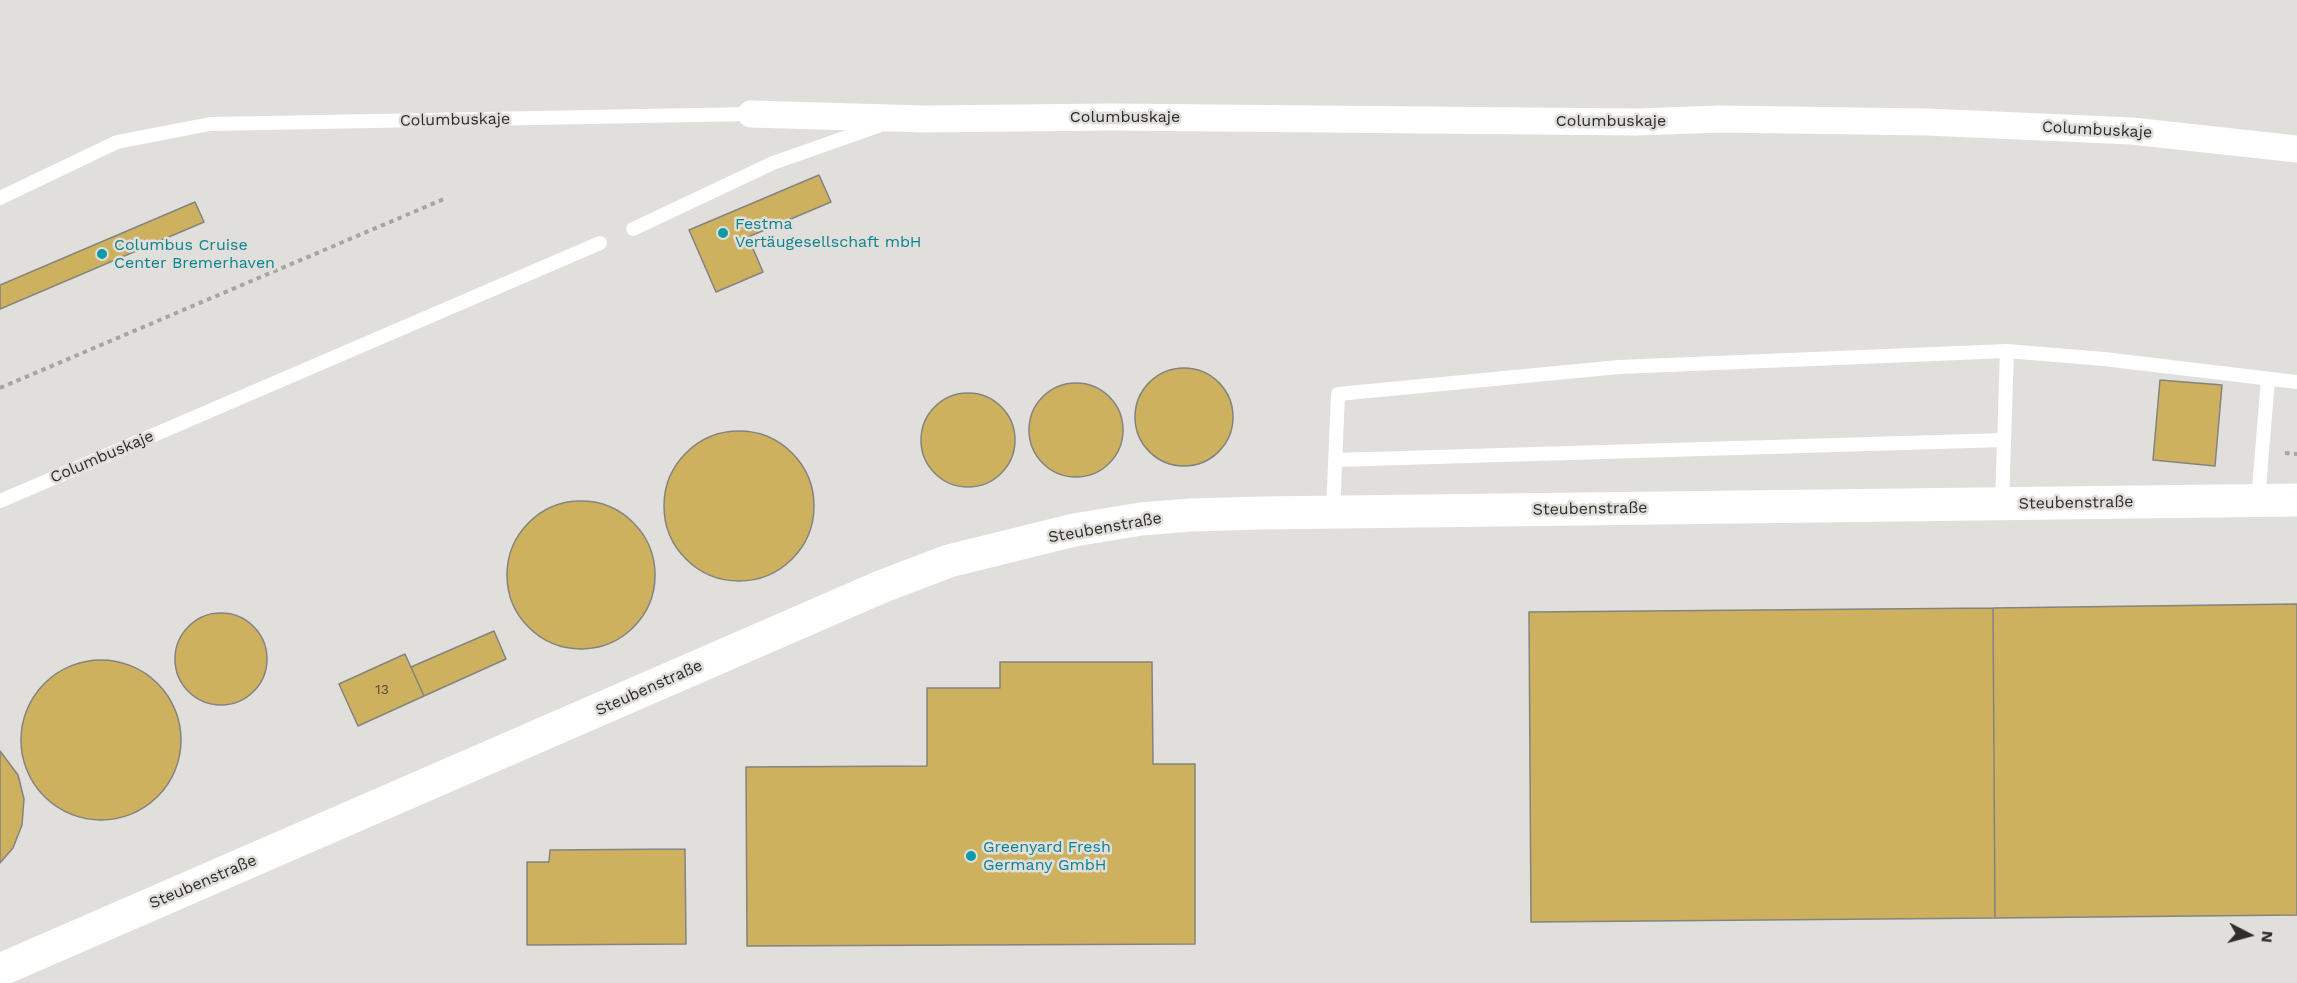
<!DOCTYPE html>
<html>
<head>
<meta charset="utf-8">
<style>
  body { margin:0 }
  #map { position:relative; width:2297px; height:983px; overflow:hidden; background:#e0dfdb; font-family:"Work Sans",sans-serif }
  canvas { display:block }
  .north { position:absolute; left:2219px; top:905px; width:60px; height:60px; -webkit-text-stroke:4px #e0dfdb; paint-order:stroke; rotate:96deg; font-size:16px; font-weight:700; line-height:24px; text-align:center; color:#2e2d2c }
  .north::after { content:''; display:block; margin:auto; width:21px; height:27px; background:#2e2d2c; clip-path:polygon(50% 0,100% 100%,50% 72%,0 100%) }
</style>
</head>
<body>
<div id="map">
<canvas width="2297" height="983"></canvas>
<div class="north">N</div>
</div>
<script>
const c = document.querySelector('canvas').getContext('2d');
c.lineJoin = 'round';
function paint(path, color) { c.fillStyle = color; c.fill(path, 'evenodd'); }
const toPath = rows => new Path2D(rows.map(r => 'M' + r).join(''));
function strokePath(path, color, width, dash) { c.strokeStyle = color; c.lineWidth = width; c.lineCap = dash ? 'butt' : 'round'; c.setLineDash(dash || []); c.stroke(path); }
function label(font, color, halo, rows, align = 'center') {
  c.font = font + ' "Work Sans",sans-serif'; c.lineWidth = 5; c.setLineDash([]); c.textBaseline = 'middle'; c.strokeStyle = halo; c.fillStyle = color; for (const [text, x, y, turn = 0] of rows) {
    c.save(); c.translate(x, y); c.rotate((+turn || 0) * Math.PI / 180); c.textAlign = isNaN(turn) ? turn : align; if (halo) c.strokeText(text, 0, 0); c.fillText(text, 0, 0); c.restore();
  }
}
const building = toPath([
  [819,175,831,202,748,237,763,272,716,292,689,230,819,175],
  [195,202,204,222,0,309,0,285,195,202],
  '1135 417a49 49 0 1 1 98 0a49 49 0 1 1-98 0Z',
  [2160,380,2222,385,2215,466,2153,460,2160,380],
  '1029 430a47 47 0 1 1 94 0a47 47 0 1 1-94 0Z',
  '921 440a47 47 0 1 1 94 0a47 47 0 1 1-94 0Z',
  '664 506a75 75 0 1 1 150 0a75 75 0 1 1-150 0Z',
  '507 575a74 74 0 1 1 148 0a74 74 0 1 1-148 0Z',
  [2297,604,2297,915,1995,918,1993,608,2297,604],
  [1993,608,1995,918,1531,922,1529,612,1993,608],
  '175 659a46 46 0 1 1 92 0a46 46 0 1 1-92 0Z',
  [494,631,506,659,424,696,411,667,494,631],
  [405,654,424,696,358,726,339,684,405,654],
  '21 740a80 80 0 1 1 160 0a80 80 0 1 1-160 0Z',
  [1000,662,1152,662,1153,764,1195,764,1195,944,747,946,746,767,927,766,927,688,1000,688,1000,662],
  [0,751,18,775,24,799,22,825,13,848,0,863,0,751],
  [685,849,686,944,527,945,527,862,549,862,550,850,685,849]
]);
paint(building, '#cdb15f');
strokePath(building, '#848380', 1.5);
strokePath(toPath([
  [0,388,444,199],
  [2285,453,2297,454]
]), '#a6a5a2', 4, [4.5, 4.5]);
strokePath(toPath([
  [0,198,117,142,210,124,751,114],
  [633,229,773,163,878,126],
  [1335,460,2004,440],
  [0,501,600,243],
  [2258,501,2268,379],
  [2002,504,2007,351],
  [1333,512,1338,394,1619,367,2007,351,2104,359,2297,382]
]), '#fff', 14);
strokePath(toPath([
  [751,114,924,119,1111,117,1637,122,1720,119,1927,122,2132,131,2297,149]
]), '#fff', 27);
strokePath(toPath([
  [0,970,883,586,949,561,1074,530,1141,519,1191,515,1262,513,2297,500]
]), '#fff', 33);
for (const [x, y, r, color] of [
  [723,233,6,"#0f9aa8"],
  [102,254,6,"#0f9aa8"],
  [971,856,6,"#0f9aa8"]
]) { const dot = new Path2D(); dot.arc(x, y, r, 0, 2 * Math.PI); c.fillStyle = color; c.fill(dot); strokePath(dot, '#e0dfdb', 2); }
label('14px', '#564e39', null, [
  ["13",382,690]
]);
label('16px', '#2e2d2c', '#e0dfdb', [
  ["Columbuskaje",1125,117],
  ["Columbuskaje",455,120,-1],
  ["Columbuskaje",1611,121],
  ["Columbuskaje",2097,130,3],
  ["Columbuskaje",102,457,-23],
  ["Steubenstraße",2076,503,-1],
  ["Steubenstraße",1590,509,-1],
  ["Steubenstraße",1105,528,-10],
  ["Steubenstraße",649,688,-24],
  ["Steubenstraße",203,882,-23]
]);
label('16px', '#0d838f', '#e0dfdb', [
  ["Festma",735,224],
  ["Vertäugesellschaft mbH",735,242],
  ["Columbus Cruise",114,245],
  ["Center Bremerhaven",114,263],
  ["Greenyard Fresh",983,847],
  ["Germany GmbH",983,865]
], 'left');
</script>
</body>
</html>
